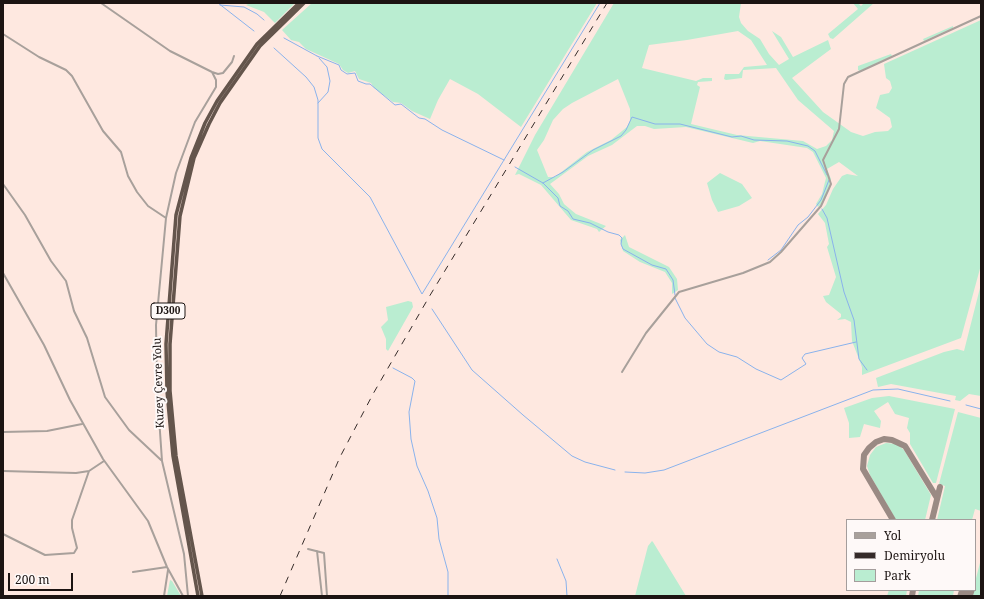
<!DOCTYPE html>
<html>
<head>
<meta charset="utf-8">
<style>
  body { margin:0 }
  #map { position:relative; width:984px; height:599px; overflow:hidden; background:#fee8e0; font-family:"Noto Serif",serif }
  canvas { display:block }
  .frame { position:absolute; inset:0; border:4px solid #1c1412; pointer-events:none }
  .legend { position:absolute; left:846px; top:519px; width:130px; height:72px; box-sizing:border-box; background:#fef9f8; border:1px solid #a49d9c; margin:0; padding:5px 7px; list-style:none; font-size:12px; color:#1c1412 }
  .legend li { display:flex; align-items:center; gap:8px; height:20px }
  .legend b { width:20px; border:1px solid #a49d9c }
  .scale { position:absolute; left:8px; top:573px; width:65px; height:18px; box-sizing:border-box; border:2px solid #1c1412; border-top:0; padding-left:5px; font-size:12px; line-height:14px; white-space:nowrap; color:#1c1412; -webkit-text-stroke:3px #fef9f8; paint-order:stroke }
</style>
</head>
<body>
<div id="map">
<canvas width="984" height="599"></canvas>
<div class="frame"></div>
<ul class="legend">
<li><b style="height:5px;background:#a8a09b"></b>Yol</li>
<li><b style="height:5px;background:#352b29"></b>Demiryolu</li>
<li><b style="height:11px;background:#baedd1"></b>Park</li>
</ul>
<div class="scale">200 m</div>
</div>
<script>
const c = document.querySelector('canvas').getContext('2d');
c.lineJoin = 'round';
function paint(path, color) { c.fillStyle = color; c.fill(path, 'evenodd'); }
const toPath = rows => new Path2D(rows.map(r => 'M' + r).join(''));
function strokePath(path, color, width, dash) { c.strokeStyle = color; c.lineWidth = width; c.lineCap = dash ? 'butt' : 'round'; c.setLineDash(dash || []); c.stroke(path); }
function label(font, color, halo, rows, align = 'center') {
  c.font = font + ' "Noto Serif",serif'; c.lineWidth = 4; c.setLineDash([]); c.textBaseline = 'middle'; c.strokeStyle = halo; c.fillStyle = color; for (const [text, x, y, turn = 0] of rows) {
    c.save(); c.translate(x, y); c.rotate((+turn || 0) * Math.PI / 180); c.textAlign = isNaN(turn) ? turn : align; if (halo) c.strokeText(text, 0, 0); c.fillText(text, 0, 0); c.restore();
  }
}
paint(toPath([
  [250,3,295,3,275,23,264,12,246,5],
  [312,3,597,3,521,127,478,94,450,79,438,100,430,119,412,111,401,103,393,102,374,88,371,83,359,79,355,71,348,73,343,70,339,64,306,49,299,42,291,40,282,30],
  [614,3,741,3,739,17,741,23,748,31,760,39,769,54,779,65,789,59,772,31,781,37,793,57,828,40,831,49,792,78,823,112,851,132,863,136,875,132,888,131,892,127,890,118,876,108,880,95,889,93,892,88,890,81,886,78,884,64,981,20,981,265,961,338,862,375,862,367,852,341,851,322,845,319,837,320,841,317,841,314,826,302,823,296,829,295,836,277,827,247,829,244,825,223,818,214,826,205,833,189,842,176,847,174,858,176,839,162,827,169,831,179,830,188,823,203,818,207,816,204,822,194,826,178,813,152,807,148,760,141,753,143,686,127,654,129,645,126,637,126,612,145,588,156,550,184,559,194,564,204,576,214,606,226,599,232,597,229,571,220,541,185,519,174,515,175,535,135],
  [738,31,751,40,767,65,744,67,739,74,725,74,724,79,726,80,742,78,743,70,776,68,798,100,834,131,832,140,826,146,817,149,803,141,737,135,691,124,700,87,697,85,698,82,712,81,712,78,703,78,696,81,642,68,649,45,687,40],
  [618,79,630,109,630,121,627,127,611,140,587,152,555,177,548,177,537,150,544,140,553,120,563,109,572,103],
  [853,3,858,3,861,6,864,3,874,3,833,39,830,38,828,34,858,9],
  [953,26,953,28,924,41,923,39],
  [891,54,892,56,860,71,858,70,858,66],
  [720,173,742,184,752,198,739,206,718,212,712,200,707,183],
  [625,235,629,247,669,267,677,279,678,290,672,294,672,283,665,272,640,262,623,251,620,240],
  [981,284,981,396,969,394,960,401,955,400,956,396,891,384,878,387,876,378,944,352,957,349,964,351],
  [408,301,412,302,413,307,388,351,386,349,386,339,381,327,388,320,386,307],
  [889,396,955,409,936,483,933,483,910,444,910,433,907,428,909,418,895,414,888,402,874,411,881,421,880,428,864,424,860,437,849,438,849,423,844,408,872,398],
  [958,412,981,418,981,511,975,509,972,520,937,520,945,486,939,484],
  [886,443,897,444,904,450,931,495,925,520,896,520,870,475,867,466,870,455,876,447],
  [652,541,653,542,686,596,635,596,648,546],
  [981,559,981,596,971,596,973,590,975,590,975,582],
  [170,580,172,581,181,596,167,596],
  [889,590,907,590,906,596,887,596],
  [919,590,954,590,953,596,918,596]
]), '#baedd1');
strokePath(toPath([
  [218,3,254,31],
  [220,5,244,7,257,14,264,20],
  [284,38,317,56],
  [274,48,306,77,314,87,318,100,318,138,322,149,370,197,422,294,600,3],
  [317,56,339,65,341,70,347,74,355,73,358,81,366,84,370,84,395,105,401,104,419,118,425,119,442,130,504,160],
  [318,103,328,92,330,81,327,67,319,58],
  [515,167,543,183,558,198,560,206,568,211,573,219,590,223,608,232,619,235,622,238,621,244,623,249,652,265,666,269,673,280,675,295],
  [543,183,563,172,593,150,621,136,626,130,632,117,655,124,680,124,732,137,741,136,754,140,787,141,808,146,815,151,827,175],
  [822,209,827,218,844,292,854,320,859,359,867,370],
  [768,260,781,250,798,225,808,217,821,200,829,180],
  [675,298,685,318,707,344,719,352,737,357,756,369,781,380,806,364,802,358,805,354,856,342],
  [432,309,472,370,523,415,572,456,585,462,615,470],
  [393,368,412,378,415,381,409,412,411,439,417,466,428,491,437,518,439,539,448,572,448,596],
  [966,405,981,409],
  [625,472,645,473,664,470,873,390,898,389,950,401],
  [557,559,566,581,567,596]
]), '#89b2ec', 1);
strokePath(toPath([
  [893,520,863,469,864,455,869,448,876,442,884,439,892,440,905,446,937,498],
  [932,520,940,487],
  [912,596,913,590]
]), '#9a8a84', 6);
strokePath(toPath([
  [965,596,967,590]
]), '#9a8a84', 15);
strokePath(toPath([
  [101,3,170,51,212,72,218,74,223,73,232,62,234,56],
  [3,34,39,57,66,70,72,76,103,131,121,152,128,176,137,192,148,206,166,218],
  [3,184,25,215,51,261,66,281,74,311,87,338,105,397,129,430,161,460],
  [3,273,44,345,70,400,103,459,148,521,167,567,183,596],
  [622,372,646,333,679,292,743,273,770,262,781,252,821,206,831,184,823,160,839,129,844,84,848,77,981,16],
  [3,432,47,431,82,424],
  [3,471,76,473,89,471,104,461],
  [3,534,45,555,74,553,77,548,72,528,72,520,89,471],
  [308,549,324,553,327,596],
  [317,551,322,596],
  [133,572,167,567],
  [164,596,168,570],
  [188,596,184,554,162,461,157,388,156,325,166,218,176,173,195,122,216,87,216,80,212,72]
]), '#a8a09b', 2);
strokePath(toPath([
  [198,596,173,456,167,391,166,344,176,215,191,158,205,123,217,101,257,44,299,3],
  [202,596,176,456,170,391,170,344,180,216,194,158,209,124,220,103,260,46,304,3]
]), '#64554c', 3.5);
strokePath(toPath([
  [280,596,340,457,373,394,429,297,607,3]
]), '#352b29', 1, [7, 7]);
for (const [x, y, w] of [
  [168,311,34]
]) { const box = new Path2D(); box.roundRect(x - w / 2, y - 8, w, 16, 3); c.fillStyle = '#fef9f8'; c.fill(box); strokePath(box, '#1c1412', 1); }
label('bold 10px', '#1c1412', null, [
  ["D300",168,311]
]);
label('11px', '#1c1412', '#fef9f8', [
  ["Kuzey Çevre Yolu",159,383,-92]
]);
</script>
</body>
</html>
